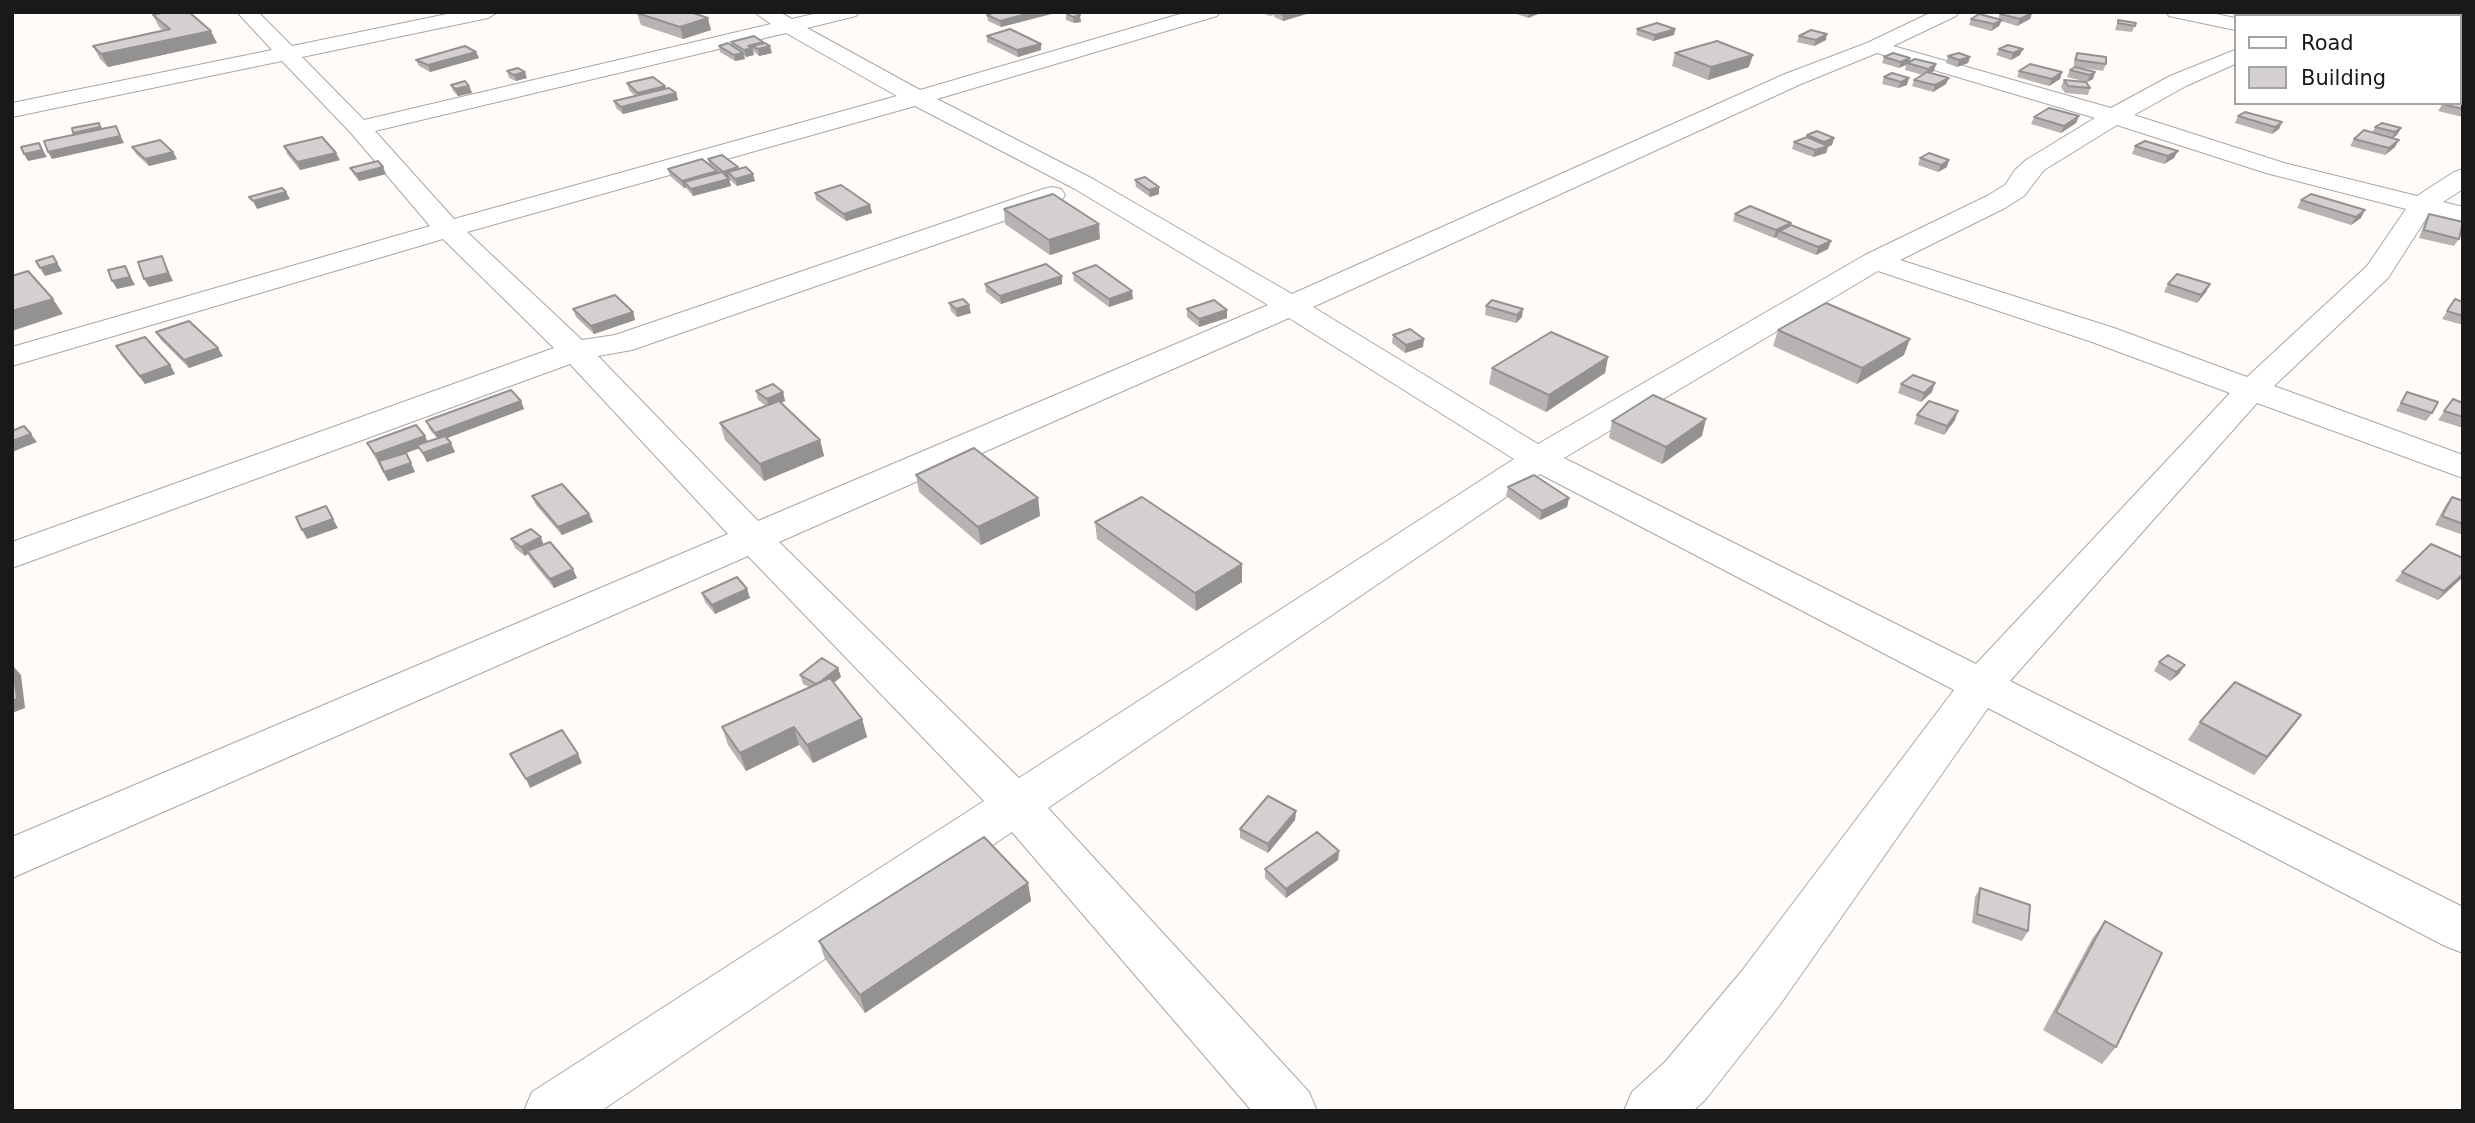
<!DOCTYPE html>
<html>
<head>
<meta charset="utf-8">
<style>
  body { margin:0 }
  #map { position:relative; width:2475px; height:1123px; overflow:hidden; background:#fefbf9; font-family:"DejaVu Sans",sans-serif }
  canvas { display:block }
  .frame { position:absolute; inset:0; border:14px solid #1a1919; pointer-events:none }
  .legend { position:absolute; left:2234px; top:14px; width:228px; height:91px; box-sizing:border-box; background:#fff; border:2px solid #a3a3a3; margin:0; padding:9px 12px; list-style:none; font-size:21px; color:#1a1919 }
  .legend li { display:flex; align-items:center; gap:14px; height:35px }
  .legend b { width:35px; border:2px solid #a3a3a3 }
</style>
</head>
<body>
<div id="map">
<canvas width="2475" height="1123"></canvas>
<div class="frame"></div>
<ul class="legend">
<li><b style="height:9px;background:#fff"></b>Road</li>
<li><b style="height:19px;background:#d4d0cf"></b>Building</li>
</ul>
</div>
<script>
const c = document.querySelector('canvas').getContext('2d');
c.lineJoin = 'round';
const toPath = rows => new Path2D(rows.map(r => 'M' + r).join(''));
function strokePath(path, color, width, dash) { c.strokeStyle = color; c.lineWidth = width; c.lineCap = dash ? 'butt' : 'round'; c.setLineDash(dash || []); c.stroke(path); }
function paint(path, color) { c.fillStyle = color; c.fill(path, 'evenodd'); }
const minor = toPath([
  [237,12,258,12,292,46,457,12,498,12,488,18,302,57,364,120,771,24,754,12,779,12,792,19,822,12,859,12,856,16,807,28,920,90,1187,12,1220,12,1217,16,937,99,1093,179,1292,294,1785,74,1867,43,1932,12,1959,12,1956,16,1893,46,2111,108,2170,76,2235,50,2235,64,2186,86,2134,115,2284,163,2417,196,2454,172,2463,169,2463,189,2443,202,2463,207,2463,223,2429,214,2388,278,2274,386,2463,455,2463,478,2257,403,2010,681,2463,907,2463,953,2445,946,1988,708,1779,1006,1705,1100,1693,1111,1624,1111,1632,1092,1665,1062,1741,972,1954,690,1540,474,1048,808,1309,1092,1317,1111,1252,1111,1012,832,601,1111,524,1111,532,1092,984,801,748,556,12,878,12,837,728,534,570,364,12,568,12,542,554,348,443,239,12,366,12,347,430,226,351,133,282,61,12,117,12,103,272,50,237,12],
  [786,33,897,96,454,219,375,131,786,33],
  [1877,53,2095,118,2026,160,2015,170,2005,185,1987,196,1865,255,1538,444,1313,307,1801,84,1877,53],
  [915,106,1075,189,1268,305,758,521,598,356,632,350,1061,201,1065,195,1061,189,1052,187,1043,189,615,335,582,340,467,232,915,106],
  [2117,125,2266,173,2406,209,2367,266,2247,377,2114,328,1900,260,2005,208,2024,196,2044,170,2117,125],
  [1878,271,2092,342,2230,393,1976,664,1564,458,1878,271],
  [1289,318,1514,459,1019,778,779,542,1289,318],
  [2166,12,2207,12,2235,18,2235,30,2169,16,2166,12],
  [2267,12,2308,12,2311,16,2270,16,2267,12],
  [2459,32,2463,32,2463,44,2459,44,2459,32],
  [2459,86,2463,87,2463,101,2459,100,2459,86]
]);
strokePath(minor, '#aaa7a5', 2);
paint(minor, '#fff');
paint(toPath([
  [996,12,1059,12,1001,27,988,21,987,15],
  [1260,12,1313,12,1283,21,1274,17,1274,15,1270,16],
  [1511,12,1543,12,1528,18],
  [637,13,711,30,683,39,641,25],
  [1066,13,1081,22,1074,23,1066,20],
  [2032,13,2030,19,2017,26,2001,21,1999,26,1991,31,1969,25,1971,19,1998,19,2000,14],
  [2445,13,2463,15,2463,26,2459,25,2459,16,2444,16],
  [153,15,217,43,108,67,100,59,93,46,163,31,159,27],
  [2118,20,2136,23,2132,32,2115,30],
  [1637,29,1675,29,1674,35,1653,41,1636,35],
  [987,36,1041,50,1018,57,987,42],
  [1799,36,1826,40,1814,46,1797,42],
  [731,42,763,43,772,53,759,56,753,51,754,55,746,57,744,56,745,59,735,61,720,52,719,46,732,46],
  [1999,49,2020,55,2011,60,1996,55],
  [476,52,479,58,430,72,419,66,416,60],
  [1675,53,1749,67,1708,80,1672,66],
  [2077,53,2106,64,2103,71,2076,67,2095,72,2093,79,2087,82,2067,77,2070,70,2075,67,2074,67,2074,59],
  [1948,56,1970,57,1968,63,1957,67,1946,63],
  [1884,57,1910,58,1909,62,1936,64,1934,71,1930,73,1946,84,1933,92,1912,86,1914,80,1923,75,1905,70,1906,65,1899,68,1882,63],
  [507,71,527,78,516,81,509,78],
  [2019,71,2062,72,2060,79,2049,86,2017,77],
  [1892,73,1907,85,1898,88,1882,84,1884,77],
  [2064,80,2090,88,2088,95,2065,93,2061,87],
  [627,83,665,86,666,88,676,93,678,100,623,114,616,108,614,101,635,96,629,90],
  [451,85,469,86,472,93,458,96,453,91],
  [2463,102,2463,117,2438,111,2443,103],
  [2079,116,2076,123,2061,133,2031,124,2034,117],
  [2238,116,2282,122,2279,129,2272,134,2235,123],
  [2375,127,2401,128,2397,135,2392,138,2395,147,2385,155,2350,146,2354,139,2372,133],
  [1807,135,1834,138,1832,145,1828,147,1826,153,1813,157,1792,149,1794,142,1806,138],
  [284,146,340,160,300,170,287,154],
  [2135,146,2174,158,2164,164,2132,154],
  [132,147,173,152,177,159,149,166,136,154],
  [1920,158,1947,167,1938,172,1918,165],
  [708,159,738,169,755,181,737,186,730,180,729,178,731,186,693,196,686,188,684,188,670,176,668,169,709,165],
  [350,168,386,174,359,181,354,175],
  [1135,180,1159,194,1150,197,1136,187],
  [815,193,870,205,872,213,846,221,816,200],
  [2301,200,2361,218,2351,225,2297,208],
  [1004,209,1100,239,1050,255,1005,224],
  [1735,214,1791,225,1831,241,1828,249,1816,255,1777,239,1777,237,1774,238,1733,221],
  [2429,214,2459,239,2454,246,2419,238,2425,221],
  [1073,273,1133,299,1109,307,1074,281],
  [985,284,1062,284,1001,304,986,292],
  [2168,284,2210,284,2206,292,2197,303,2164,292],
  [2455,299,2463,302,2463,325,2442,319],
  [949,303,971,313,957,317,951,311],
  [1486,306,1522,317,1516,323,1485,315],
  [573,309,633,312,635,320,594,334,576,317],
  [1187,309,1227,310,1227,318,1199,327,1187,317],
  [1778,330,1904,355,1857,384,1773,346],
  [156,332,223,356,189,368,161,340],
  [1393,335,1423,347,1405,353,1392,343],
  [116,346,170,365,175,374,145,384,121,355],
  [1608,357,1605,373,1546,412,1489,384,1492,368],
  [1901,384,1932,392,1921,402,1898,393],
  [756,391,783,392,785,401,781,403,820,440,824,456,764,481,725,440,720,423,766,406,758,400],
  [2407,392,2432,413,2426,421,2396,411],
  [2453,399,2463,403,2463,428,2438,420],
  [521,401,524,409,447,438,455,452,427,462,419,448,406,453,415,472,388,481,367,443,425,436,427,442,437,438,430,430,426,421],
  [1917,415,1955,420,1944,435,1914,424],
  [1612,421,1702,436,1662,464,1609,438],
  [916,475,1038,498,1040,516,981,545,919,492],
  [1508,487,1569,498,1567,507,1540,520,1506,496],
  [532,496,589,514,593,522,562,535,536,505],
  [2452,497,2463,501,2463,535,2435,525,2445,506],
  [1095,522,1242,582,1196,611,1097,539],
  [511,539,544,544,577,578,554,588,531,560,528,554,525,556,515,548],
  [2463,558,2463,577,2438,600,2395,581,2402,572],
  [747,589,750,598,715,614,705,602,702,593],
  [2159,662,2179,674,2170,681,2154,671],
  [838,668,841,677,834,683,862,719,867,737,813,763,799,745,746,771,728,745,722,727,809,687,803,684,800,675],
  [2301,715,2254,775,2188,740,2200,722],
  [1296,811,1295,820,1268,853,1240,838,1240,829],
  [1339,851,1338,860,1286,898,1265,878,1265,869],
  [1028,883,1031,901,865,1013,825,959,819,941],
  [1980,888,2028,931,2022,941,1972,923,1975,897],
  [2105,921,2116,1047,2102,1064,2043,1030,2092,939]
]), '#b6b3b2');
paint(toPath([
  [1034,12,1059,12,1001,27,1000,21],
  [1291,12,1313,12,1283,21,1283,15],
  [1529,12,1543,12,1528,18],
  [2032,13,2030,19,2017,26,2020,19],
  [1080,15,1081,22,1074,23,1073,17],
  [708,18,711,30,683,39,680,27],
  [2002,20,1999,26,1991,31,1994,24],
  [1675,29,1674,35,1653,41,1655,35],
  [211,31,217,43,108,67,101,54],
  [1827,34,1826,40,1814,46,1816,40],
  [763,42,764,48,770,46,772,53,759,56,758,49,752,46,754,55,746,57,744,50,748,46],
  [1041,44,1041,50,1018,57,1017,50],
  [2023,49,2020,55,2011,60,2013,53],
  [476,52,479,58,430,72,428,65],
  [743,53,745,59,735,61,734,55],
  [1753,55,1749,67,1708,80,1711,67],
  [1970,57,1968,63,1957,67,1959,60],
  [1910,58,1908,64,1907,63,1906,65,1899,68,1901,62],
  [1936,64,1934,71,1926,75,1928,69],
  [525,72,527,78,516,81,514,75],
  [2062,72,2060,79,2049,86,2052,79],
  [2095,72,2093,79,2087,82,2090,75],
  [1909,78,1907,85,1898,88,1901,82],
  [1949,78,1946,84,1933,92,1935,85],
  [469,86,472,93,458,96,455,89],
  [665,86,667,93,640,100,638,93],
  [676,93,678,100,623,114,621,107],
  [2079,116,2076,123,2061,133,2064,126],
  [2282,122,2279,129,2272,134,2275,127],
  [99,123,103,130,77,140,73,133],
  [116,126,124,143,52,159,48,152],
  [2401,128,2397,135,2391,139,2395,132],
  [1834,138,1832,145,1828,147,1826,153,1813,157,1815,150,1822,148,1824,142],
  [2399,140,2395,147,2385,155,2389,148],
  [39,143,47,157,28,161,24,154],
  [2178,151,2174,158,2164,164,2168,156],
  [173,152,177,159,149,166,145,159],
  [336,153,340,160,300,170,297,162],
  [1949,160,1947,167,1938,172,1941,165],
  [383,167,386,174,359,181,356,174],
  [738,167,740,175,728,172,729,178,725,179,723,172],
  [717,171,719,179,684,182,686,188,684,188,682,181],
  [753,174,755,181,737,186,735,179],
  [729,179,731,186,693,196,691,189],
  [1159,187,1159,194,1150,197,1149,190],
  [286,192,290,199,257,209,253,201],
  [870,205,872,213,846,221,844,214],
  [2365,210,2361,218,2351,225,2356,217],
  [1791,223,1789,231,1779,231,1777,237,1774,238,1776,230],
  [1099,224,1100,239,1050,255,1049,240],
  [1831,241,1828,249,1816,255,1818,247],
  [53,256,62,271,45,276,40,268],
  [162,256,173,281,149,287,144,279],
  [125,266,135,285,117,289,112,281],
  [1062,276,1062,284,1001,304,1000,296],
  [2210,284,2206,292,2197,303,2201,295],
  [1132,291,1133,299,1109,307,1109,299],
  [53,299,63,314,12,331,12,311],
  [969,305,971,313,957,317,956,309],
  [1523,309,1522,317,1516,323,1517,315],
  [1227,310,1227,318,1199,327,1199,319],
  [633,312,635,320,594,334,591,326],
  [1424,339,1423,347,1405,353,1406,345],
  [1910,339,1904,355,1857,384,1862,368],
  [218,348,223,356,189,368,184,360],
  [1608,357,1605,373,1546,412,1549,395],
  [170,365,175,374,145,384,140,376],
  [1935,383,1932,392,1921,402,1924,393],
  [783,392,785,401,769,408,767,399],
  [521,401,524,409,439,441,435,433],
  [1958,411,1955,420,1944,435,1947,426],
  [1706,419,1702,436,1662,464,1666,447],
  [31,434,37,442,12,452,12,441],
  [425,436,429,445,406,453,415,472,388,481,375,454],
  [820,440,824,456,764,481,760,464],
  [451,443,455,452,427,462,423,453],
  [1038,498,1040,516,981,545,978,527],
  [1569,498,1567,507,1540,520,1542,511],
  [589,514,593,522,562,535,558,527],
  [333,519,338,528,307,539,302,530],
  [541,537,544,546,527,551,528,554,525,556,521,547],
  [1242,564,1242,582,1196,611,1195,593],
  [573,569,577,578,554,588,550,579],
  [2463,574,2463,577,2438,600,2444,591],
  [747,589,750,598,715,614,712,605],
  [2185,665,2179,674,2170,681,2176,672],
  [13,666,21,675,25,708,12,713],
  [838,668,841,677,819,694,817,685],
  [2301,715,2288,733,2254,775,2267,757],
  [862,719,867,737,813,763,807,745],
  [794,727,799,745,746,771,740,753],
  [578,754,582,763,530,788,526,779],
  [1296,811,1295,820,1268,853,1268,844],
  [1339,851,1338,860,1286,898,1286,889],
  [1028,883,1031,901,865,1013,860,995]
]), '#949291');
const building = toPath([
  [164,12,189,12,211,31,101,54,93,46,170,29,153,15,164,12],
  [639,12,690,12,708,18,680,27,637,13,639,12],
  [996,12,1034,12,1000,21,987,15,996,12],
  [1070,12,1074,12,1080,15,1073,17,1066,13,1070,12],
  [1277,12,1291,12,1283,15,1277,12],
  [2004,12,2031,12,2032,13,2020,19,2000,14,2004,12],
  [2445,13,2463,15,2463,19,2459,19,2459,16,2446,16,2445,13],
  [1979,14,2002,20,1994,24,1971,19,1979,14],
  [2118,20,2136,23,2135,26,2118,23,2118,20],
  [1657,23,1675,29,1655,35,1637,29,1657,23],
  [1010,29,1041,44,1017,50,987,36,1010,29],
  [1811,30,1827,34,1816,40,1799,36,1811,30],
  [754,36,763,42,748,46,752,48,744,50,731,42,754,36],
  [1717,41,1753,55,1711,67,1675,53,1717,41],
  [728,43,743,53,734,55,719,46,728,43],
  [765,43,770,46,758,49,752,46,765,43],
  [2008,45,2023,49,2013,53,1999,49,2008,45],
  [465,46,476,52,428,65,416,60,465,46],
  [1893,53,1910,58,1901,62,1884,57,1893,53],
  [1959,53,1970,57,1959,60,1948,56,1959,53],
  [2077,53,2106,57,2106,64,2076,60,2077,53],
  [1915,59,1936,64,1928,69,1907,63,1915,59],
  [2030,64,2062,72,2052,79,2019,71,2030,64],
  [2075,67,2095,72,2090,75,2070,70,2075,67],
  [518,68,525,72,514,75,507,71,518,68],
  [1927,72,1949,78,1935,85,1914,80,1927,72],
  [1892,73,1909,78,1901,82,1884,77,1892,73],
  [653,77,665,86,638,93,627,83,653,77],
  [2064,80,2086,82,2090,88,2068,86,2064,80],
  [465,81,469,86,455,89,451,85,465,81],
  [669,88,676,93,621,107,614,101,669,88],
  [2459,101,2463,102,2463,109,2442,104,2459,103,2459,101],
  [2049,108,2079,116,2064,126,2034,117,2049,108],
  [2245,112,2282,122,2275,127,2238,116,2245,112],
  [99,123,100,127,73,133,72,128,99,123],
  [2382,123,2401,128,2395,132,2375,127,2382,123],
  [116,126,120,136,48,152,44,141,116,126],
  [2364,130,2399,140,2389,148,2354,139,2364,130],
  [1817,131,1834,138,1824,142,1807,135,1817,131],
  [322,137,336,153,297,162,284,146,322,137],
  [1807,137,1828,146,1815,150,1794,142,1807,137],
  [160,140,173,152,145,159,132,147,160,140],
  [2145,141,2178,151,2168,156,2135,146,2145,141],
  [39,143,42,150,24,154,21,147,39,143],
  [1929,153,1949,160,1941,165,1920,158,1929,153],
  [722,155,738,167,723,172,708,159,722,155],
  [702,159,717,171,682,181,668,169,702,159],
  [378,161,383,167,356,174,350,168,378,161],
  [746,167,753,174,735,179,728,172,746,167],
  [722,172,729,179,691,189,684,182,722,172],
  [1145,177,1159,187,1149,190,1135,180,1145,177],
  [841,185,870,205,844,214,815,193,841,185],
  [282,188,286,192,253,201,249,197,282,188],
  [1053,194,1099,224,1049,240,1004,209,1053,194],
  [2311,194,2365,210,2356,217,2301,200,2311,194],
  [1750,206,1791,223,1776,230,1735,214,1750,206],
  [2429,214,2463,222,2459,239,2424,230,2429,214],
  [1791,225,1831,241,1818,247,1779,231,1791,225],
  [53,256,57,263,40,268,36,261,53,256],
  [162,256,168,273,144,279,138,262,162,256],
  [1046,264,1062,276,1000,296,985,284,1046,264],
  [1096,265,1132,291,1109,299,1073,273,1096,265],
  [125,266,130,277,112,281,108,270,125,266],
  [28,271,53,299,12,311,12,276,28,271],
  [2177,274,2210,284,2201,295,2168,284,2177,274],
  [615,295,633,312,591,326,573,309,615,295],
  [963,299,969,305,956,309,949,303,963,299],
  [2455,299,2463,302,2463,316,2447,311,2455,299],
  [1214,300,1227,310,1199,319,1187,309,1214,300],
  [1492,300,1523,309,1517,315,1486,306,1492,300],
  [1826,303,1910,339,1862,368,1778,330,1826,303],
  [189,321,218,348,184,360,156,332,189,321],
  [1410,329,1424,339,1406,345,1393,335,1410,329],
  [1551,332,1608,357,1549,395,1492,368,1551,332],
  [145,337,170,365,140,376,116,346,145,337],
  [1913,375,1935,383,1924,393,1901,384,1913,375],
  [773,384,783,392,767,399,756,391,773,384],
  [511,390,521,401,435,433,426,421,511,390],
  [2407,392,2438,402,2432,413,2401,403,2407,392],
  [1653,395,1706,419,1666,447,1612,421,1653,395],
  [2453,399,2463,403,2463,417,2444,411,2453,399],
  [779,401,820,440,760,464,720,423,779,401],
  [1929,401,1958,411,1947,426,1917,415,1929,401],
  [416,425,425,436,375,454,367,443,416,425],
  [24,426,31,434,12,441,12,431,24,426],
  [445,436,451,443,423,453,417,445,445,436],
  [974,448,1038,498,978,527,916,475,974,448],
  [406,453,411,463,384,472,379,461,406,453],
  [1534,475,1569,498,1542,511,1508,487,1534,475],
  [562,484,589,514,558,527,532,496,562,484],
  [1142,497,1242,564,1195,593,1095,522,1142,497],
  [2452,497,2463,501,2463,524,2442,516,2452,497],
  [326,506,333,519,302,530,296,517,326,506],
  [531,529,541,537,521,547,511,539,531,529],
  [550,542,573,569,550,579,527,551,550,542],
  [2431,544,2463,558,2463,574,2444,591,2402,572,2431,544],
  [737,577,747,589,712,605,702,593,737,577],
  [2168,655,2185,665,2176,672,2159,662,2168,655],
  [822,658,838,668,820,682,816,684,800,675,822,658],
  [12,666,13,666,17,699,12,701,12,666],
  [830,678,862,719,807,745,794,727,740,753,722,727,830,678],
  [2235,682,2301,715,2267,757,2200,722,2235,682],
  [562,730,578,754,526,779,510,754,562,730],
  [1268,796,1296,811,1268,844,1240,829,1268,796],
  [1317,832,1339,851,1286,889,1265,869,1317,832],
  [984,837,1028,883,860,995,819,941,984,837],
  [1980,888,2030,905,2028,931,1977,914,1980,888],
  [2105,921,2162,953,2116,1047,2056,1012,2105,921]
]);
paint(building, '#d4d0cf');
strokePath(building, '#949291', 2);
</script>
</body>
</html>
